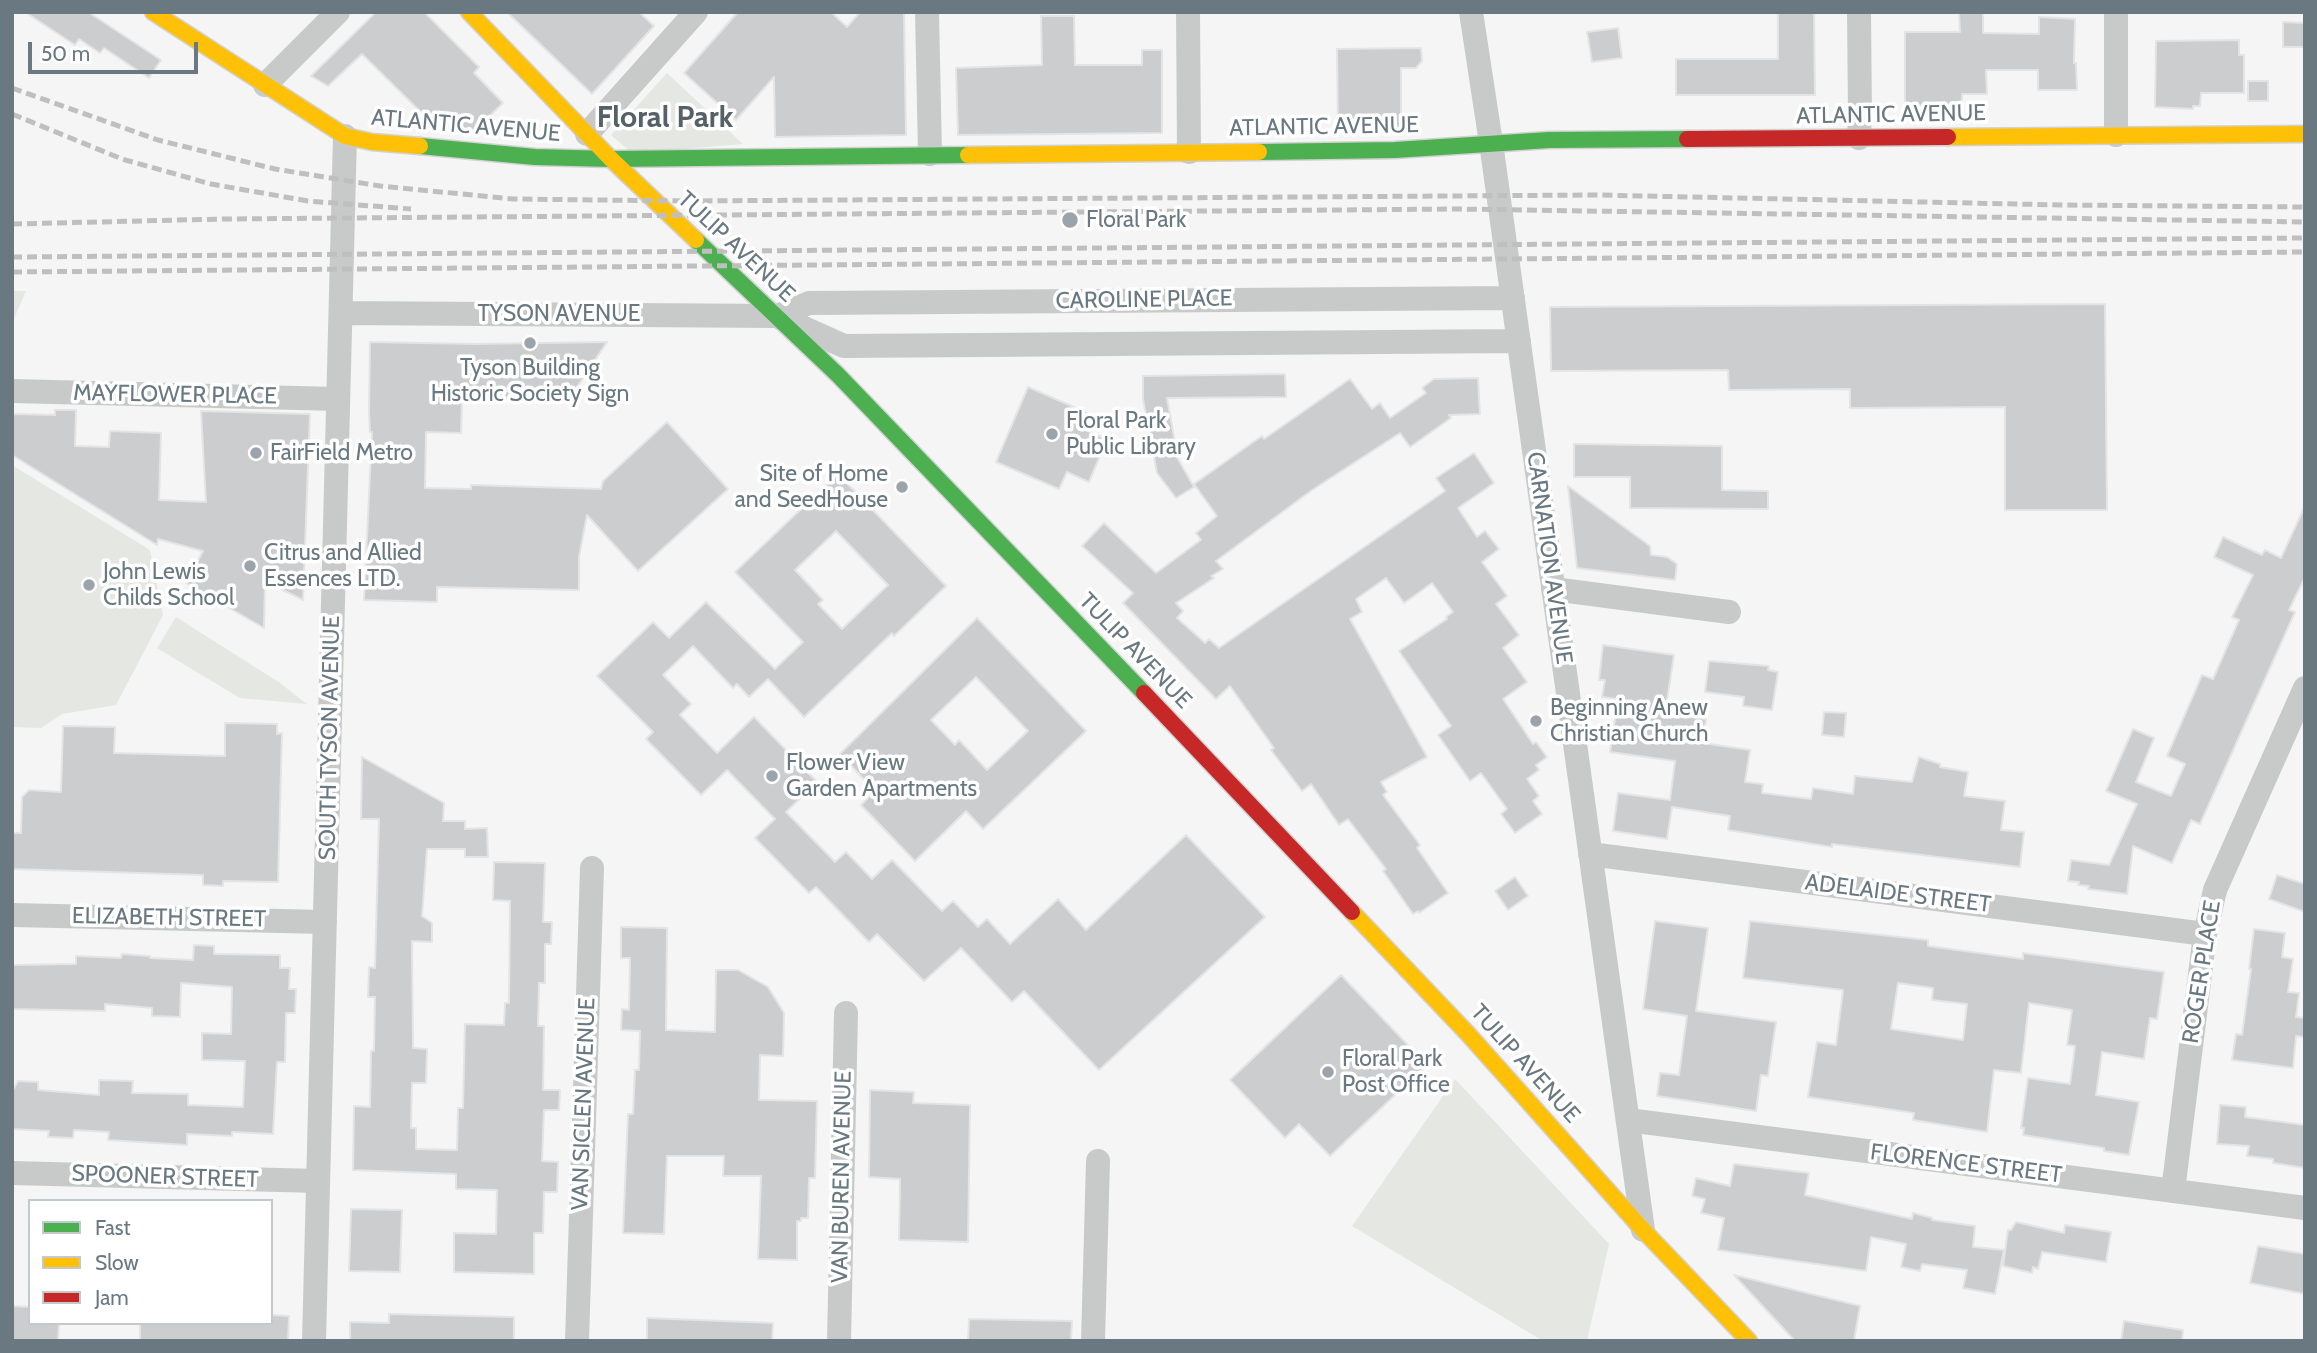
<!DOCTYPE html>
<html>
<head>
<meta charset="utf-8">
<style>
  body { margin:0 }
  #map { position:relative; width:2317px; height:1353px; overflow:hidden; background:#f5f5f5; font-family:Cabin,sans-serif }
  canvas { display:block }
  .frame { position:absolute; inset:0; border:14px solid #697881; pointer-events:none }
  .legend { position:absolute; left:28px; top:1199px; width:245px; height:126px; box-sizing:border-box; background:#fff; border:2px solid #c3c9cd; margin:0; padding:9px 12px; list-style:none; font-size:21px; color:#697881 }
  .legend li { display:flex; align-items:center; gap:14px; height:35px }
  .legend b { width:35px; border:2px solid #c3c9cd }
  .scale { position:absolute; left:28px; top:42px; width:170px; height:32px; box-sizing:border-box; border:4px solid #697881; border-top:0; padding-left:9px; font-size:21px; line-height:24px; white-space:nowrap; color:#697881; -webkit-text-stroke:5px #fff; paint-order:stroke }
</style>
</head>
<body>
<div id="map">
<canvas width="2317" height="1353"></canvas>
<div class="frame"></div>
<ul class="legend">
<li><b style="height:9px;background:#4caf50"></b>Fast</li>
<li><b style="height:9px;background:#ffc107"></b>Slow</li>
<li><b style="height:9px;background:#c62828"></b>Jam</li>
</ul>
<div class="scale">50 m</div>
</div>
<script>
const c = document.querySelector('canvas').getContext('2d');
c.lineJoin = 'round';
function paint(path, color) { c.fillStyle = color; c.fill(path, 'evenodd'); }
const toPath = rows => new Path2D(rows.map(r => 'M' + r).join(''));
function strokePath(path, color, width, dash) { c.strokeStyle = color; c.lineWidth = width; c.lineCap = dash ? 'butt' : 'round'; c.setLineDash(dash || []); c.stroke(path); }
function label(font, color, halo, rows, align = 'center') {
  c.font = font + ' Cabin,sans-serif'; c.lineWidth = 7; c.setLineDash([]); c.textBaseline = 'middle'; c.strokeStyle = halo; c.fillStyle = color; for (const [text, x, y, turn = 0] of rows) {
    c.save(); c.translate(x, y); c.rotate((+turn || 0) * Math.PI / 180); c.textAlign = isNaN(turn) ? turn : align; if (halo) c.strokeText(text, 0, 0); c.fillText(text, 0, 0); c.restore();
  }
}
paint(toPath([
  [667,73,743,144,632,153,611,135],
  [12,291,26,291,12,323],
  [12,465,150,550,163,615,116,705,62,714,41,728,12,727],
  [176,617,280,683,307,704,240,698,157,648],
  [1455,1079,1609,1244,1587,1341,1543,1341,1352,1226]
]), '#e4e7e2');
const building = toPath([
  [25,12,88,12,161,60,149,78,104,48,100,53,79,39,75,45,25,12],
  [376,12,424,12,479,67,474,73,503,103,475,130,436,127,362,54,328,86,311,76,376,12],
  [507,12,639,12,654,26,592,94,507,12],
  [738,12,831,12,847,27,860,12,904,12,906,135,775,137,774,77,736,120,684,73,738,12],
  [1778,12,1814,12,1815,95,1676,95,1676,59,1778,59,1778,12],
  [1959,12,1983,12,1983,33,2039,34,2039,17,2075,19,2074,63,2076,63,2077,90,2038,90,2038,70,1986,70,1987,94,1962,94,1962,105,1905,106,1905,32,1960,32,1959,12],
  [1041,16,1074,16,1075,65,1142,65,1142,50,1162,50,1162,133,958,135,956,68,1042,65,1041,16],
  [2283,22,2305,23,2305,47,2283,47,2283,22],
  [1618,28,1622,58,1592,62,1587,32,1618,28],
  [2239,40,2239,55,2244,55,2244,93,2201,93,2200,106,2193,106,2193,109,2155,107,2156,41,2239,40],
  [1421,48,1422,61,1416,68,1401,68,1401,129,1338,131,1337,49,1421,48],
  [2248,81,2268,81,2268,101,2248,101,2248,81],
  [2105,304,2107,510,2005,510,2005,407,1850,408,1850,389,1729,390,1728,370,1551,371,1550,307,2105,304],
  [370,342,474,344,607,342,573,393,553,393,553,400,462,400,461,433,426,432,425,488,471,489,471,485,601,489,603,481,667,422,728,489,638,571,587,515,579,557,579,590,437,587,437,602,364,600,372,432,370,432,369,413,370,342],
  [1285,374,1286,397,1167,398,1178,459,1194,487,1176,498,1157,473,1143,399,1143,376,1285,374],
  [1478,378,1480,414,1449,415,1451,418,1410,447,1400,433,1312,490,1216,561,1223,569,1211,576,1214,578,1176,603,1183,611,1177,618,1205,643,1209,639,1219,648,1445,491,1436,478,1474,453,1494,483,1458,508,1477,537,1485,531,1499,549,1482,562,1507,596,1496,604,1519,635,1503,648,1527,682,1503,699,1533,744,1536,742,1547,757,1536,765,1539,770,1527,779,1539,796,1533,801,1542,814,1515,833,1501,814,1507,809,1481,773,1470,781,1438,735,1451,726,1399,651,1447,619,1446,617,1453,612,1432,583,1404,603,1386,578,1356,599,1362,612,1350,619,1427,757,1381,782,1387,792,1383,795,1420,845,1417,848,1448,893,1419,913,1418,911,1413,914,1383,871,1386,869,1348,819,1339,825,1311,784,1302,791,1271,750,1274,748,1230,686,1216,699,1123,603,1133,593,1082,546,1104,523,1156,573,1201,540,1196,533,1217,516,1194,484,1262,436,1264,439,1350,379,1372,409,1380,403,1390,418,1426,393,1422,388,1434,379,1478,378],
  [1028,387,1092,415,1085,430,1107,439,1089,482,1067,472,1059,489,996,462,1028,387],
  [55,410,76,410,75,446,109,447,110,431,161,433,159,500,206,502,201,411,310,414,303,600,265,581,264,628,186,583,203,551,158,539,157,545,12,455,12,414,55,415,55,410],
  [1574,444,1722,446,1722,490,1768,491,1768,509,1630,508,1630,477,1574,477,1574,444],
  [838,474,946,586,894,636,892,633,804,717,768,679,749,697,737,684,733,688,693,646,663,675,691,704,680,715,717,753,754,717,817,782,786,812,835,862,846,852,872,879,892,860,942,911,953,901,978,927,987,919,1010,944,1058,899,1086,930,1186,835,1265,917,1099,1070,1024,991,1012,1002,961,948,924,981,877,934,869,942,816,887,809,893,755,838,775,819,727,770,701,795,646,739,653,732,597,676,653,622,669,638,706,602,775,669,803,642,735,572,838,474],
  [836,531,888,585,842,629,818,604,823,600,795,570,836,531],
  [1568,486,1650,546,1651,555,1667,557,1677,564,1675,580,1577,568,1568,486],
  [2305,506,2305,577,2289,610,2295,612,2200,824,2191,820,2172,863,2133,846,2127,894,2088,889,2089,886,2078,885,2079,882,2068,881,2071,860,2109,865,2137,804,2106,791,2133,729,2154,738,2136,782,2171,796,2185,764,2167,756,2202,675,2213,679,2239,620,2232,617,2253,575,2214,557,2223,537,2262,555,2265,550,2281,558,2305,506],
  [977,618,1086,731,983,829,966,811,915,861,861,805,875,791,840,754,977,618],
  [976,677,1028,731,987,770,959,740,955,745,931,720,976,677],
  [1603,645,1674,655,1665,713,1706,719,1703,743,1750,750,1745,782,1763,784,1762,793,1811,799,1813,788,1853,794,1855,776,1912,782,1919,757,1940,764,1940,767,1968,772,1964,796,2005,801,2001,830,2024,832,2020,867,1832,844,1832,847,1728,830,1730,816,1672,807,1667,839,1613,831,1618,793,1670,800,1675,761,1610,752,1618,699,1602,697,1605,680,1599,680,1603,645],
  [1709,661,1769,666,1768,670,1778,672,1772,710,1743,706,1744,697,1705,692,1709,661],
  [1824,712,1846,713,1844,737,1822,735,1824,712],
  [225,723,277,724,277,734,282,733,278,882,223,881,223,886,203,885,203,875,12,869,12,833,21,833,22,797,29,790,61,792,63,726,115,727,114,753,225,756,225,723],
  [362,757,444,803,443,821,465,821,465,829,487,828,488,857,465,857,465,849,427,849,422,916,432,923,432,942,412,941,413,1048,427,1049,426,1083,412,1083,411,1128,416,1128,416,1149,457,1150,458,1108,463,1108,465,1024,504,1025,505,1003,509,1003,510,901,493,900,494,862,545,863,543,922,552,922,551,944,545,944,545,983,539,983,538,1026,544,1026,543,1090,560,1090,559,1110,544,1110,542,1161,558,1162,557,1192,544,1192,543,1233,534,1233,534,1274,454,1272,454,1233,496,1234,497,1190,456,1189,456,1174,353,1170,354,1106,370,1107,371,1051,374,1051,375,997,368,997,369,967,375,968,379,819,361,819,362,757],
  [2277,875,2305,884,2305,912,2269,899,2277,875],
  [1515,877,1528,896,1508,910,1495,891,1515,877],
  [1655,921,1708,928,1696,1011,1776,1022,1768,1076,1761,1075,1756,1111,1657,1096,1660,1073,1679,1075,1687,1016,1643,1009,1655,921],
  [1750,921,1928,940,1928,946,2023,959,2023,953,2164,972,2157,1019,2150,1018,2144,1059,2102,1052,2096,1095,2139,1102,2129,1155,2104,1151,2104,1148,2023,1135,2024,1128,2021,1128,2028,1078,2070,1084,2075,1046,2067,1045,2072,1010,2029,1003,2021,1073,1994,1070,1987,1132,1913,1120,1914,1113,1808,1097,1817,1042,1836,1045,1843,990,1743,978,1750,921],
  [1898,983,1933,988,1932,1000,1967,1004,1963,1040,1891,1029,1898,983],
  [621,927,667,928,666,1030,715,1032,716,970,738,970,768,987,784,1013,783,1056,760,1055,759,1100,817,1101,815,1178,809,1178,808,1218,801,1218,801,1221,797,1221,797,1260,758,1259,761,1176,723,1176,724,1156,667,1156,664,1234,623,1233,628,1114,633,1114,635,1070,639,1070,640,1031,621,1030,622,1009,629,1010,630,958,621,958,621,927],
  [2254,929,2285,933,2282,957,2293,959,2288,992,2299,993,2296,1017,2305,1018,2305,1037,2296,1036,2293,1068,2232,1060,2236,1034,2242,1035,2251,969,2249,969,2254,929],
  [194,945,214,946,214,954,280,955,280,968,290,968,289,989,296,989,295,1013,286,1013,285,1062,277,1062,273,1134,232,1132,232,1136,187,1134,187,1145,108,1140,109,1132,74,1130,73,1138,48,1137,49,1131,12,1129,12,1092,18,1081,38,1082,38,1090,99,1095,99,1080,133,1081,132,1093,188,1094,188,1105,243,1107,245,1061,202,1060,202,1033,231,1034,232,987,181,983,180,1017,152,1016,152,1008,105,1004,105,1011,12,1009,12,965,76,964,76,956,121,958,122,954,150,956,150,958,193,960,194,945],
  [1341,975,1427,1065,1330,1156,1299,1124,1285,1138,1230,1080,1341,975],
  [870,1090,914,1092,913,1103,970,1105,968,1242,899,1240,900,1179,869,1177,870,1090],
  [2220,1105,2246,1107,2245,1117,2305,1125,2305,1168,2273,1163,2273,1159,2247,1156,2249,1146,2217,1144,2220,1105],
  [1734,1164,1809,1173,1805,1195,1912,1219,1913,1213,1932,1218,1932,1220,1975,1226,1973,1247,2004,1250,1995,1294,1963,1288,1967,1270,1922,1264,1920,1271,1901,1267,1906,1244,1871,1237,1866,1271,1718,1250,1724,1218,1701,1213,1705,1199,1692,1196,1696,1178,1730,1186,1734,1164],
  [351,1209,402,1210,400,1272,349,1271,351,1209],
  [2016,1222,2064,1233,2065,1225,2111,1232,2106,1262,2042,1252,2038,1269,2033,1267,2032,1273,2003,1266,2008,1230,2011,1230,2016,1222],
  [2258,1246,2305,1254,2305,1294,2250,1283,2258,1246],
  [1734,1275,1860,1306,1854,1341,1795,1341,1734,1275],
  [12,1306,30,1307,30,1323,59,1323,58,1341,12,1341,12,1306],
  [389,1314,514,1317,514,1341,350,1341,350,1322,389,1323,389,1314],
  [271,1315,289,1316,288,1341,140,1341,140,1323,271,1323,271,1315],
  [647,1318,773,1323,772,1341,647,1341,647,1318],
  [969,1319,1072,1321,1071,1341,968,1341,969,1319],
  [2124,1321,2183,1330,2182,1341,2121,1341,2124,1321]
]);
paint(building, '#cccdce');
strokePath(building, '#e4e4e4', 2);
const fast = toPath([
  [420,146,535,157,611,159,968,155],
  [1259,152,1395,150,1549,140,1687,139],
  [696,240,838,375,1144,693]
]);
const slow = toPath([
  [153,12,345,136,372,142,420,146],
  [469,12,611,159,696,240],
  [1948,137,2305,134],
  [968,155,1259,152],
  [1352,912,1468,1034,1643,1230,1749,1341]
]);
const jam = toPath([
  [1687,139,1948,137],
  [1144,693,1352,912]
]);
strokePath(fast, '#d1d2d2', 19);
strokePath(slow, '#d1d2d2', 19);
strokePath(jam, '#d1d2d2', 19);
strokePath(toPath([
  [927,12,930,154],
  [1188,12,1189,152],
  [1471,12,1491,143,1643,1230],
  [2116,12,2116,135],
  [265,85,338,12],
  [587,134,696,12],
  [1859,138,1860,113,1859,12],
  [341,313,777,316,844,346,1519,341],
  [777,316,809,303,1513,298],
  [12,391,338,399],
  [1553,589,1729,612],
  [1590,854,2205,934],
  [12,915,325,922],
  [1628,1120,2305,1208],
  [12,1173,318,1181],
  [2173,1191,2205,934,2215,890,2305,688],
  [314,1341,345,136],
  [577,1341,592,868],
  [839,1341,846,1013],
  [1093,1341,1098,1161]
]), '#c8caca', 24);
strokePath(fast, '#4caf50', 16);
strokePath(slow, '#ffc107', 16);
strokePath(jam, '#c62828', 16);
strokePath(toPath([
  [12,88,158,140,275,169,380,186,513,199,685,201,1598,195,2062,205,2305,207],
  [12,114,122,159,211,184,308,201,411,209],
  [12,224,224,219,1458,209,2305,222],
  [12,257,2305,238],
  [12,272,2305,252]
]), '#bfbfc0', 5, [10, 5]);
for (const [x, y, r, color] of [
  [1070,220,9,"#9aa4aa"],
  [530,343,7,"#9aa4aa"],
  [1052,434,7,"#9aa4aa"],
  [256,453,7,"#9aa4aa"],
  [902,487,7,"#9aa4aa"],
  [250,566,7,"#9aa4aa"],
  [89,585,7,"#9aa4aa"],
  [1536,721,7,"#9aa4aa"],
  [772,776,7,"#9aa4aa"],
  [1328,1072,7,"#9aa4aa"]
]) { const dot = new Path2D(); dot.arc(x, y, r, 0, 2 * Math.PI); c.fillStyle = color; c.fill(dot); strokePath(dot, '#fff', 2.5); }
label('23px', '#697881', '#fff', [
  ["ATLANTIC AVENUE",1891,115,-1],
  ["ATLANTIC AVENUE",466,126,5],
  ["ATLANTIC AVENUE",1324,127,-1],
  ["TULIP AVENUE",736,247,43],
  ["CAROLINE PLACE",1144,300,-1],
  ["TYSON AVENUE",559,314],
  ["MAYFLOWER PLACE",175,395,1],
  ["CARNATION AVENUE",1549,558,82],
  ["TULIP AVENUE",1135,651,46],
  ["SOUTH TYSON AVENUE",330,738,-89],
  ["ADELAIDE STREET",1898,894,7],
  ["ELIZABETH STREET",169,918,1],
  ["ROGER PLACE",2202,972,-81],
  ["TULIP AVENUE",1525,1064,48],
  ["VAN SICLEN AVENUE",584,1104,-88],
  ["FLORENCE STREET",1966,1164,7],
  ["SPOONER STREET",165,1177,2],
  ["VAN BUREN AVENUE",842,1177,-89]
]);
label('23px', '#697881', '#fff', [
  ["Floral Park",1086,220],
  ["Tyson Building",530,368,"center"],
  ["Historic Society Sign",530,394,"center"],
  ["Floral Park",1066,421],
  ["Public Library",1066,447],
  ["FairField Metro",270,453],
  ["Site of Home",888,474,"right"],
  ["and SeedHouse",888,500,"right"],
  ["Citrus and Allied",264,553],
  ["Essences LTD.",264,579],
  ["John Lewis",103,572],
  ["Childs School",103,598],
  ["Beginning Anew",1550,708],
  ["Christian Church",1550,734],
  ["Flower View",786,763],
  ["Garden Apartments",786,789],
  ["Floral Park",1342,1059],
  ["Post Office",1342,1085]
], 'left');
label('bold 30px', '#566167', '#fff', [
  ["Floral Park",665,118]
]);
</script>
</body>
</html>
